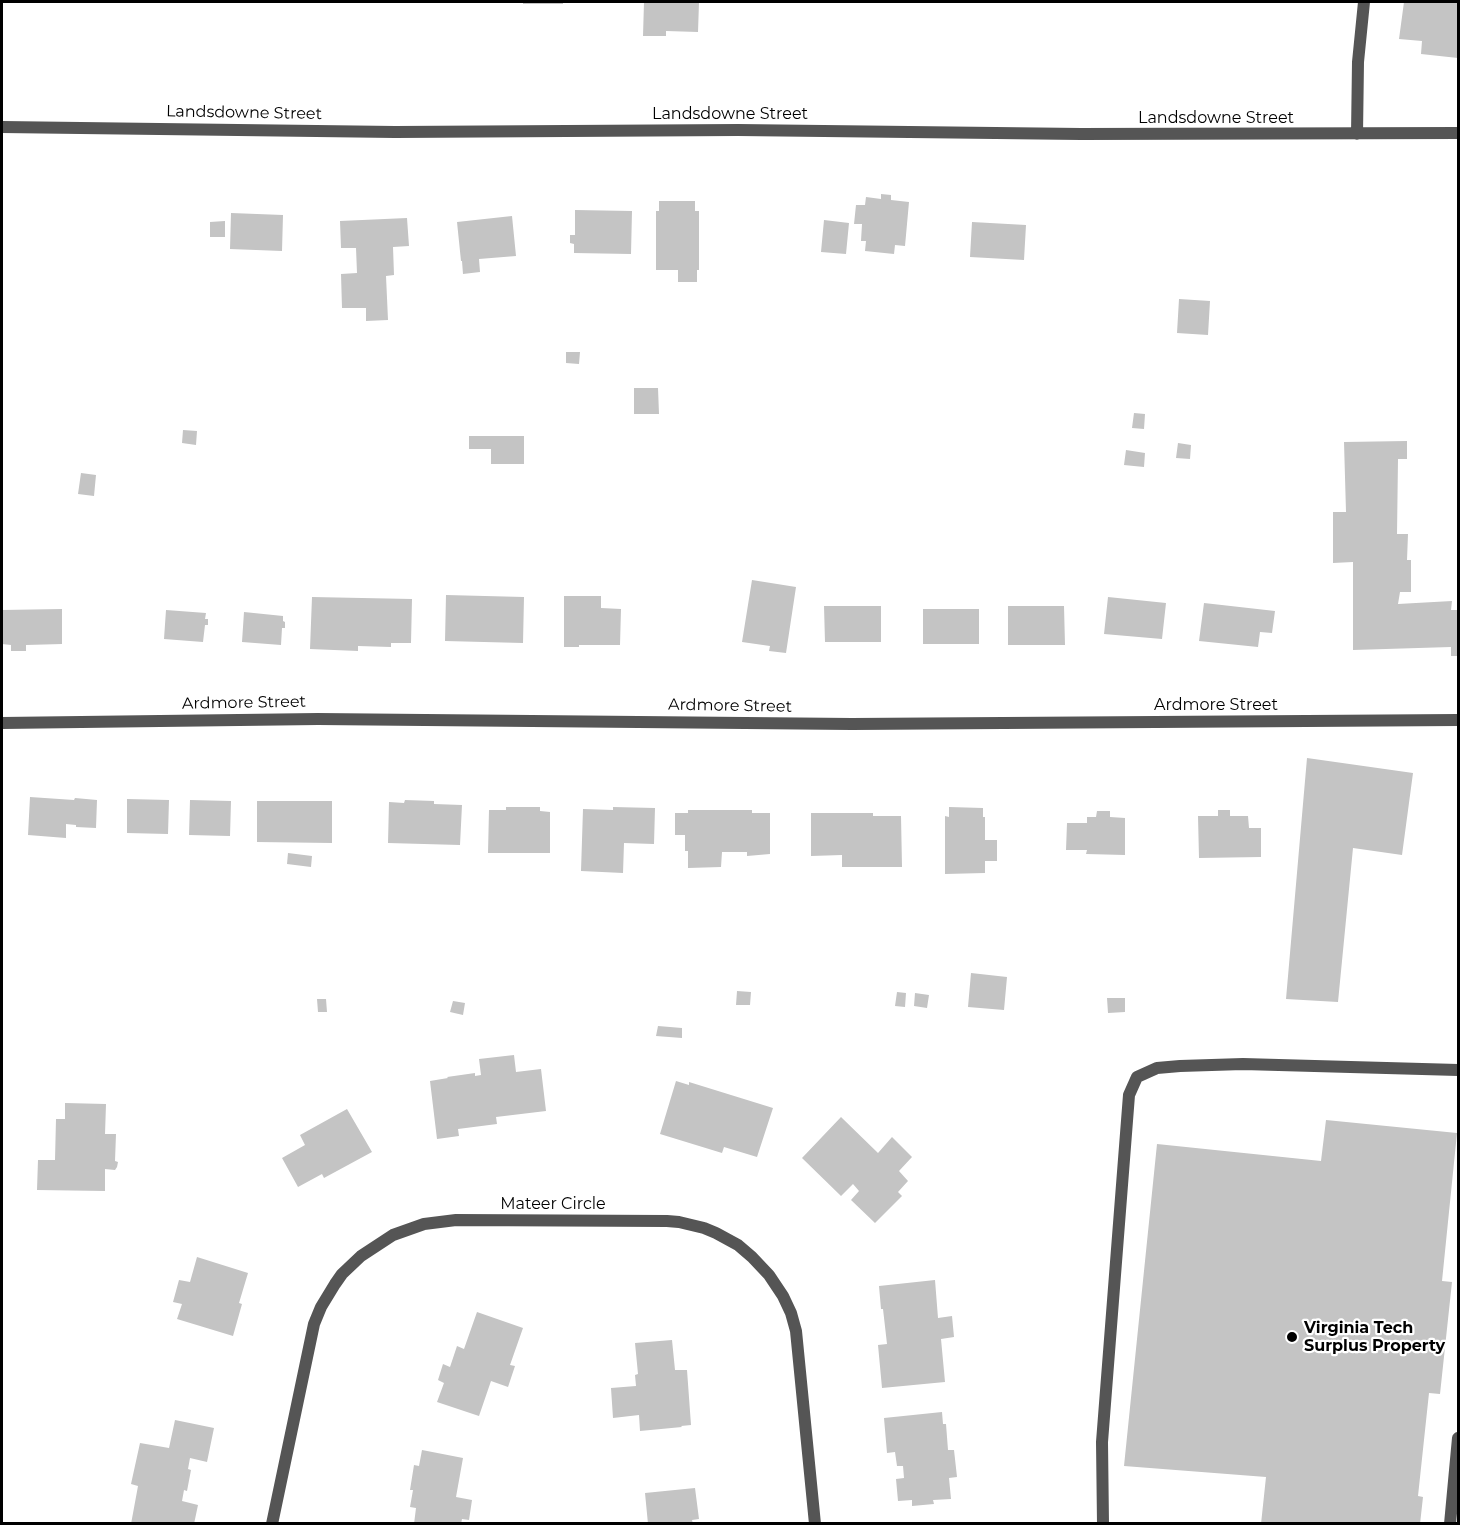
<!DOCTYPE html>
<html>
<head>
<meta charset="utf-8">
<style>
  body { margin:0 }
  #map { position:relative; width:1460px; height:1525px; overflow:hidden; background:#fff; font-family:Montserrat,sans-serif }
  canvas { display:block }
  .frame { position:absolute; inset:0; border:3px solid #000; pointer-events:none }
</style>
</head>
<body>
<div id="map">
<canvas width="1460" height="1525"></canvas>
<div class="frame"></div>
</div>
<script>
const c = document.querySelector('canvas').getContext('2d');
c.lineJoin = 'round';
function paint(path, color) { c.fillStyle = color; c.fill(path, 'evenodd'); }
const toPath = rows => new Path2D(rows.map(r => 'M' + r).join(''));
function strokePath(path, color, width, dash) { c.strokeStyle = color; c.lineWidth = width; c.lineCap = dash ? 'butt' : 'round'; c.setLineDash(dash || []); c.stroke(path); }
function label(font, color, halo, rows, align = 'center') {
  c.font = font + ' Montserrat,sans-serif'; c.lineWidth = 4.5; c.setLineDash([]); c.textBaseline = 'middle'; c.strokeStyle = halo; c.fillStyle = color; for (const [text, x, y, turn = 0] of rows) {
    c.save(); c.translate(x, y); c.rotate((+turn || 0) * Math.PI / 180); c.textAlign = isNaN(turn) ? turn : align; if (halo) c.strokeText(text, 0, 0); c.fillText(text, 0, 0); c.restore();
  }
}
paint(toPath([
  [523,2,563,2,563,4,523,4],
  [644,2,699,2,698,32,666,31,666,36,643,36],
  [1404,2,1458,2,1458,58,1421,54,1422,41,1399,39],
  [881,194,891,195,891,200,909,202,905,246,895,245,894,254,865,251,866,241,861,241,862,224,854,224,856,205,865,205,866,197,881,199],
  [659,201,695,201,695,211,699,211,699,270,697,270,697,282,678,282,678,270,656,270,656,211,659,211],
  [575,210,632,211,631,254,574,253,574,244,570,243,570,235,575,235],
  [231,213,283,215,282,251,230,249],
  [512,216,516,256,479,259,480,272,463,274,462,261,461,261,457,222],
  [407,218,409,246,393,247,394,275,386,276,388,320,366,321,366,308,342,308,341,274,357,273,356,248,341,248,340,221],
  [824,220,849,223,846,254,821,252],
  [225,221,225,237,210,237,210,222],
  [972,222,1026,225,1024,260,970,257],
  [1179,299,1210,301,1208,335,1177,333],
  [566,352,580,352,579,364,566,363],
  [634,388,658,388,659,414,634,414],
  [1134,413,1145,414,1144,429,1132,428],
  [183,430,197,431,196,445,182,443],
  [469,436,524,436,524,464,491,464,491,449,469,449],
  [1407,441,1407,459,1398,459,1397,534,1408,534,1407,560,1411,560,1411,592,1400,592,1398,604,1452,601,1451,610,1458,610,1458,656,1451,656,1451,647,1353,650,1353,562,1333,563,1333,512,1346,512,1344,442],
  [1178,443,1191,445,1190,459,1176,458],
  [1126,450,1145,453,1144,467,1124,465],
  [81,473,96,475,94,496,78,494],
  [752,580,796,587,786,653,769,651,770,646,742,642],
  [446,595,524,597,523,643,445,641],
  [564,596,601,596,601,608,621,609,620,645,579,645,579,647,564,647],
  [312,597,412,599,411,643,391,643,391,647,358,646,358,651,310,649],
  [1108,597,1166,603,1162,639,1104,634],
  [1204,603,1275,611,1272,633,1260,632,1258,647,1199,641],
  [824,606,881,606,881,642,825,642],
  [1008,606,1064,606,1065,645,1008,645],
  [62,609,62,644,26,645,26,651,11,651,11,645,2,644,2,610],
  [923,609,979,609,979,644,923,644],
  [166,610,206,613,205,619,208,619,208,625,205,625,203,642,164,639],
  [244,612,283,616,283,621,285,622,285,628,282,628,281,645,242,642],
  [1307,758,1413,773,1402,855,1353,848,1338,1002,1286,999],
  [30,797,74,800,75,798,97,800,96,828,76,827,76,825,66,824,66,838,28,835],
  [127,799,169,800,168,834,127,833],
  [190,800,231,801,230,836,189,835],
  [405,800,434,801,434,804,462,805,460,845,388,843,389,802,404,803],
  [257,801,332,801,332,843,257,842],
  [506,807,540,807,540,811,550,812,550,853,488,853,489,810,506,810],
  [613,807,655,808,654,844,624,843,623,873,581,871,583,809,613,810],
  [949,807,983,808,983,817,985,817,985,840,997,840,997,861,985,861,985,873,945,874,945,816,949,817],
  [688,810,752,810,752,813,770,813,770,854,747,856,747,852,722,852,721,867,688,868,688,851,685,851,685,835,675,835,675,813,688,813],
  [1218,810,1230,810,1230,816,1248,816,1249,828,1261,828,1261,857,1199,858,1198,816,1218,816],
  [1097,811,1110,811,1110,817,1125,818,1125,855,1086,854,1087,850,1066,850,1067,823,1087,823,1087,817,1096,817],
  [811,813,873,813,873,816,901,816,902,867,842,867,842,855,811,856],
  [288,853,312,856,311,867,287,864],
  [971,973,1007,977,1004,1010,968,1007],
  [737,991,751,992,750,1005,736,1005],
  [897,992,906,993,905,1007,895,1006],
  [915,993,929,995,927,1008,914,1006],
  [1107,998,1125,998,1125,1012,1108,1013],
  [317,999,326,999,327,1012,318,1012],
  [453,1001,465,1003,463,1015,450,1012],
  [658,1026,682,1028,682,1038,656,1036],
  [514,1055,516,1072,541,1069,546,1111,496,1117,497,1124,458,1129,459,1136,437,1139,430,1081,448,1078,447,1077,475,1073,475,1076,481,1075,479,1059],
  [676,1081,689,1085,689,1082,773,1108,757,1157,724,1147,722,1153,660,1134],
  [65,1103,106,1104,105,1134,116,1134,115,1161,118,1162,117,1167,115,1170,105,1169,105,1191,37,1190,38,1160,55,1160,56,1119,65,1119],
  [347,1109,372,1152,324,1178,322,1174,298,1187,282,1158,305,1145,300,1135],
  [841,1117,878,1153,892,1137,912,1157,899,1171,908,1181,898,1192,902,1196,875,1223,851,1200,859,1191,853,1184,841,1196,802,1158],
  [1326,1120,1457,1133,1442,1281,1452,1282,1440,1394,1429,1393,1418,1496,1423,1497,1420,1524,1261,1524,1266,1477,1124,1466,1157,1144,1321,1161],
  [197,1257,248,1273,239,1303,242,1304,233,1336,177,1319,182,1304,173,1302,179,1280,190,1282],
  [935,1280,938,1318,952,1316,954,1337,941,1339,945,1382,882,1388,878,1345,887,1344,883,1309,881,1309,879,1286],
  [477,1312,523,1328,510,1365,515,1366,508,1387,491,1381,479,1416,437,1402,444,1383,438,1380,443,1364,450,1367,457,1346,464,1349],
  [672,1340,675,1370,687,1370,691,1425,681,1426,682,1427,640,1431,639,1415,613,1418,611,1388,636,1386,635,1375,638,1374,635,1343],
  [942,1412,943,1424,946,1424,948,1450,954,1450,957,1477,949,1478,951,1499,933,1500,934,1504,912,1506,912,1500,898,1501,896,1479,904,1478,903,1466,897,1466,895,1452,887,1453,884,1418],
  [175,1420,214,1428,207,1462,190,1458,188,1469,191,1470,187,1491,184,1490,182,1501,198,1505,194,1524,131,1524,138,1486,131,1484,140,1443,169,1448],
  [422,1450,463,1458,456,1497,472,1500,469,1520,462,1519,461,1524,414,1524,416,1508,410,1507,413,1490,410,1490,414,1465,419,1466],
  [695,1488,699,1519,692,1520,693,1524,648,1524,645,1493]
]), '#c4c4c4');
strokePath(toPath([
  [1103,1524,1102,1442,1129,1095,1137,1077,1157,1068,1180,1066,1243,1064,1458,1070],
  [1450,1524,1458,1438]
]), '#555', 12);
strokePath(toPath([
  [2,127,395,132,738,130,1081,134,1458,133],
  [1357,134,1358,62,1364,2],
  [2,723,318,719,852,724,1458,720],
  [272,1524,314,1324,321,1307,335,1284,342,1274,361,1256,393,1235,424,1224,456,1220,667,1221,679,1222,704,1228,716,1233,738,1245,752,1257,769,1275,783,1296,791,1313,796,1331,815,1524]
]), '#555', 12);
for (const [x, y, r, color] of [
  [1292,1337,6,"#000"]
]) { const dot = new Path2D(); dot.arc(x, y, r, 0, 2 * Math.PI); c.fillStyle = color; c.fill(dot); strokePath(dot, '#fff', 2); }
label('16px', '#000', '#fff', [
  ["Landsdowne Street",244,113,1],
  ["Landsdowne Street",730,114],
  ["Landsdowne Street",1216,118],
  ["Ardmore Street",244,703,-1],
  ["Ardmore Street",1216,705],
  ["Ardmore Street",730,706,1],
  ["Mateer Circle",553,1204]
]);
label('bold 16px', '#000', '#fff', [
  ["Virginia Tech",1304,1328],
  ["Surplus Property",1304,1346]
], 'left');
</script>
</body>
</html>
